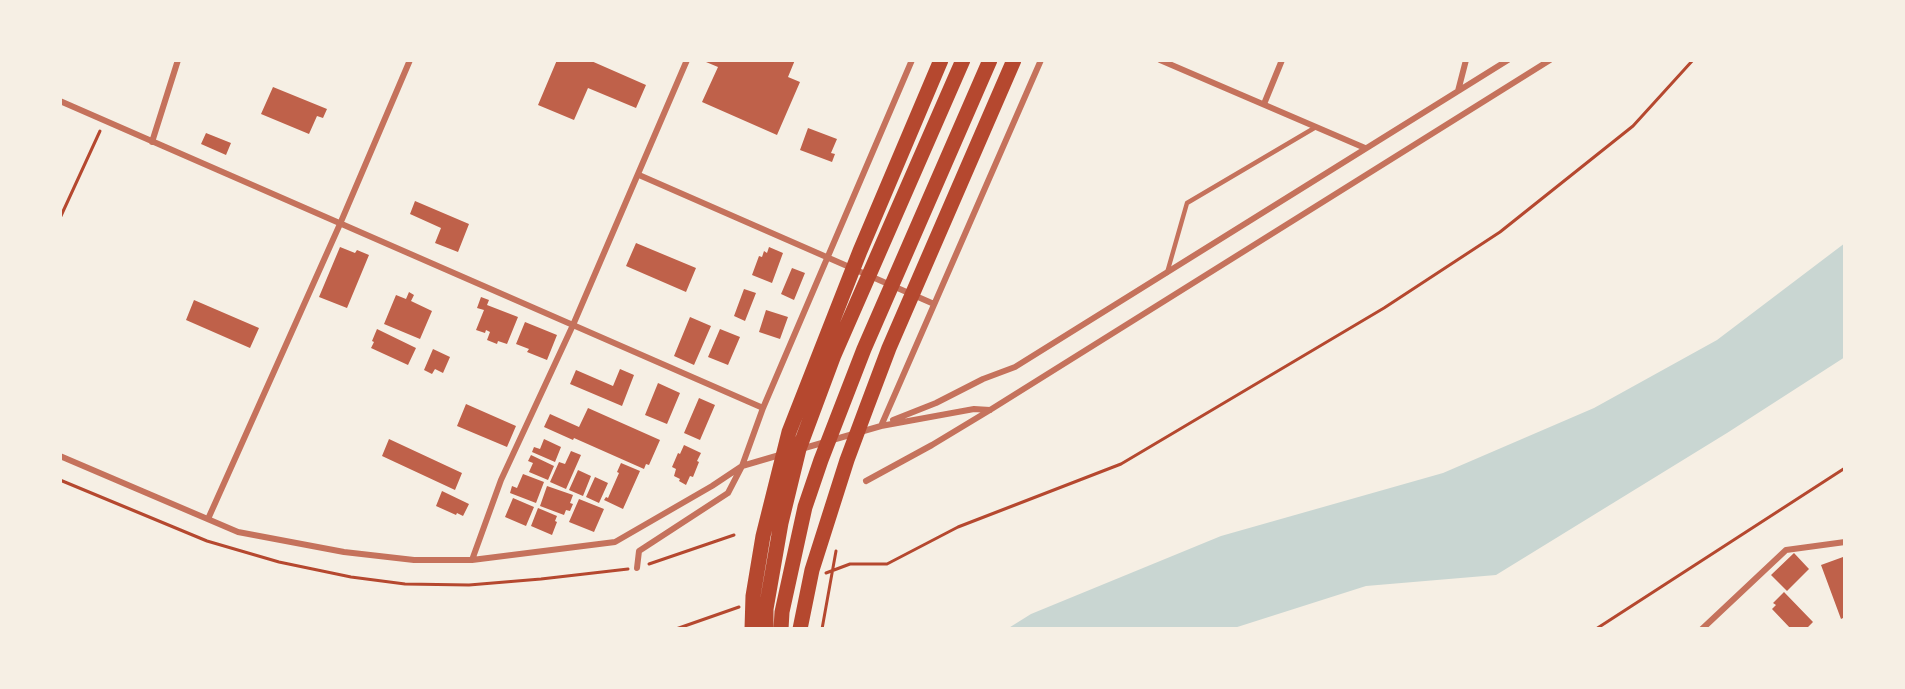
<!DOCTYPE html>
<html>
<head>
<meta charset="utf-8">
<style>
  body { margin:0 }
  #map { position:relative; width:1905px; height:689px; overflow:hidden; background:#f6efe4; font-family:Commissioner,sans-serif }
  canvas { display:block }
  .frame { position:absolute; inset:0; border:62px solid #f6efe4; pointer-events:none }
</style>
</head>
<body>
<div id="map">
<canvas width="1905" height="689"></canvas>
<div class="frame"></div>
</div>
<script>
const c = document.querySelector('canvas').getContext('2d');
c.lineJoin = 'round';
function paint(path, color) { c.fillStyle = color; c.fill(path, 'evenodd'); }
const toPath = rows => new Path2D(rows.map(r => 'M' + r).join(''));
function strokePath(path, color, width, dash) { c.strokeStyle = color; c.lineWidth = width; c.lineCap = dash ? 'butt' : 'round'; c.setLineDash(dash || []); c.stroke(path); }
paint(toPath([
  [1845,243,1845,357,1727,433,1496,575,1366,586,1231,629,1007,629,1031,614,1221,536,1443,473,1594,408,1717,340]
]), '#c9d6d2');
paint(toPath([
  [557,60,589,60,646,85,636,108,588,88,574,120,538,105],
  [707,60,795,60,788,77,800,82,777,135,702,102,718,67,706,62],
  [273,87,327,109,323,118,317,116,309,134,261,114],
  [808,128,837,139,831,153,835,154,832,162,800,150],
  [206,133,231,143,226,155,201,144],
  [415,201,469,224,458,252,435,243,441,228,410,214],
  [636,243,696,268,686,292,626,266],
  [340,247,355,253,357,250,369,255,347,308,319,297],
  [769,247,783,253,772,283,752,275,759,256,762,257,764,251,767,253],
  [792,268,805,273,794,300,781,294],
  [744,289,756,293,745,321,734,316],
  [409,292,414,295,411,301,432,311,420,339,384,324,396,295,406,299],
  [481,297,489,300,487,305,518,317,507,344,498,341,497,344,487,340,490,332,486,330,485,333,476,330,484,310,477,308],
  [194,300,259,328,250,348,186,320],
  [766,310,788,317,780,339,759,332],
  [690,317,711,326,694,365,674,356],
  [525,322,557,335,547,360,527,352,529,349,516,344],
  [377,329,416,348,408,365,371,348,374,342,372,341],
  [720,329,740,337,728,365,708,357],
  [433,349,450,357,443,373,435,369,432,374,424,370],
  [620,369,634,375,622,406,570,384,576,370,613,386],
  [658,383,680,393,667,424,645,415],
  [699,398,715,405,700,440,684,433],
  [466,404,516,426,507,447,457,426],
  [588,408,660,440,649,465,646,464,644,469,574,438,573,440,544,427,550,414,579,427],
  [389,439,462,473,455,490,382,456],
  [544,439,561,447,555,462,532,452,534,447,540,449],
  [684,445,701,453,697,461,699,462,693,477,690,476,686,485,679,481,680,479,674,476,676,469,672,467,678,453,680,454],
  [571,451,581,455,566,489,550,482,559,462,565,464],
  [531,455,554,466,548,480,529,472,533,463,528,461],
  [621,463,640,471,623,509,604,500,606,497,608,498,619,473,617,472],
  [578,470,591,476,583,496,569,490],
  [523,474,544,482,536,503,510,493,512,486,517,488],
  [595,477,608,483,599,503,586,497],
  [547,486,573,495,570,503,573,504,570,511,566,510,564,515,540,506],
  [442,491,469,504,463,516,457,513,456,515,436,506],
  [513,498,534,507,526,526,505,517],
  [579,499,604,509,594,532,569,522],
  [538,508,557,516,555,521,557,522,552,535,531,526],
  [1794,553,1809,569,1787,591,1771,575],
  [1843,557,1845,561,1845,617,1841,619,1821,565],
  [1784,592,1813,622,1806,629,1791,629,1772,609,1776,605,1773,603]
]), '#bf614a');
strokePath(toPath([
  [60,218,100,131],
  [60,480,207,541,279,562,351,577,405,584,469,585,541,579,628,569],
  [649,564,734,535],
  [826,573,850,564,887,564,958,527,1121,464,1384,308,1500,232,1633,126,1693,60],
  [676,629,739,607],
  [822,629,836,551],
  [1596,629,1845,468]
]), '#b5482f', 3);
strokePath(toPath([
  [1167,273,1187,203,1316,127]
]), '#c5725c', 4.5);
strokePath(toPath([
  [1160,60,1365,148],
  [1458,91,1466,60],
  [60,101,763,408],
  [1264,104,1282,60],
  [152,142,178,60],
  [639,175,934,304],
  [893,420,936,403,983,379,1015,367,1508,60],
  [881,426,1041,60],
  [801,449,881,426,974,409,990,410],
  [60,456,238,532,344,552,414,560,472,560,615,542,712,486,742,466,783,454],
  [866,481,932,445,990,410,1550,60],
  [208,519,340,224,410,60],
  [472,560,501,480,573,325,687,60],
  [637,568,639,551,728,493,742,466,763,408,912,60],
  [1702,629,1786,550,1845,542]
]), '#c5725c', 6);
strokePath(toPath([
  [752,629,753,596,763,536,789,432,860,251,941,60],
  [766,629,766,609,781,523,799,449,834,355,963,60],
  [781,629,782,612,805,507,821,460,864,349,990,60],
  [800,629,812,570,847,460,866,409,889,348,1014,60]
]), '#b5482f', 15);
</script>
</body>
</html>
